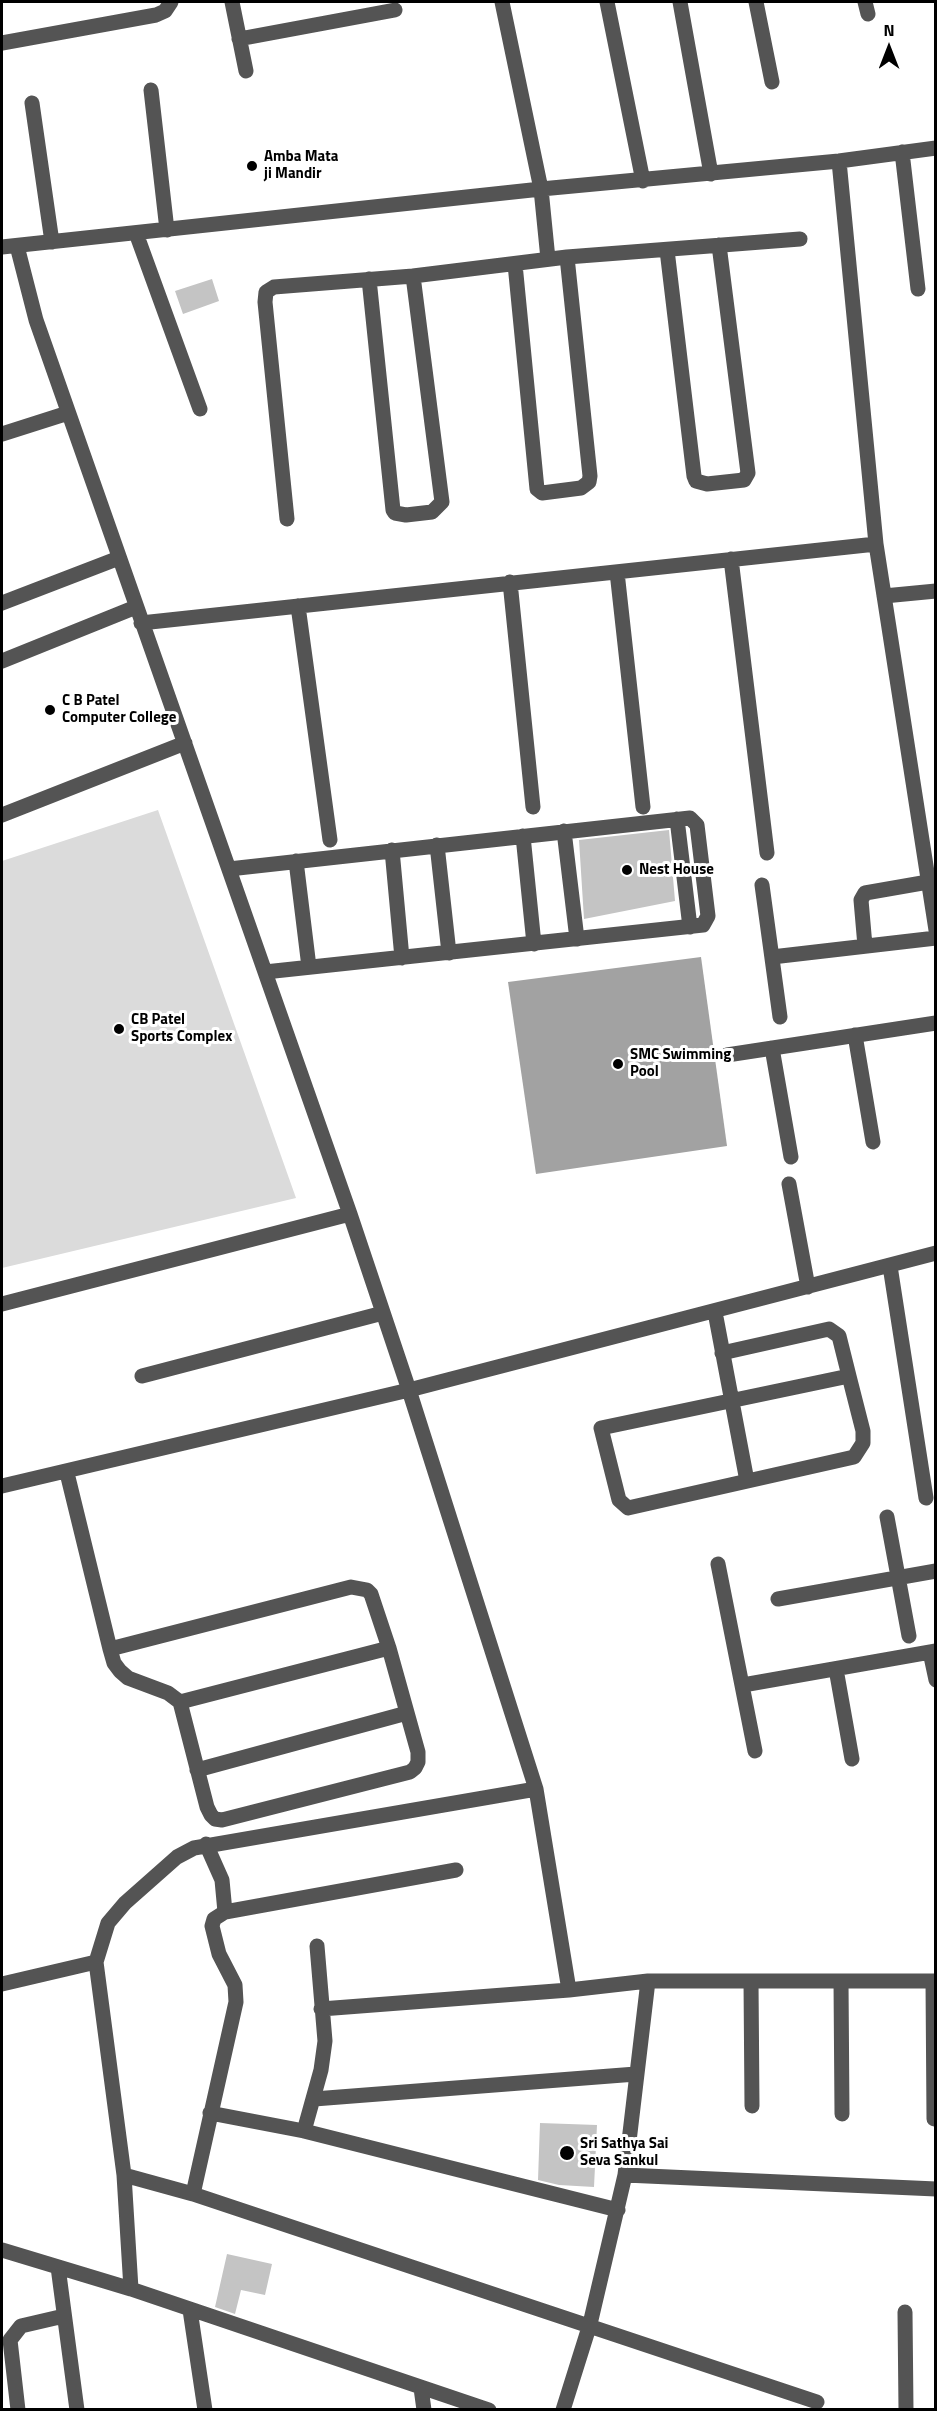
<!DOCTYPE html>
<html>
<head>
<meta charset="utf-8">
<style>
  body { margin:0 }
  #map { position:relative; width:937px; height:2411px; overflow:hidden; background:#fff; font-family:"Titillium Web",sans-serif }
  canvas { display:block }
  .frame { position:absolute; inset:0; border:3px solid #000; pointer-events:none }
  .north { position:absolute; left:859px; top:18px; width:60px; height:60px; -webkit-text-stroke:4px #fff; paint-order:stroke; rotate:0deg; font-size:16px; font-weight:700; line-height:24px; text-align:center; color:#000 }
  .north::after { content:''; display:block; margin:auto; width:21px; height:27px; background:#000; clip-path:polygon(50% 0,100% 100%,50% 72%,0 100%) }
</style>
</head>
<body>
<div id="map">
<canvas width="937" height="2411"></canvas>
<div class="frame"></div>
<div class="north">N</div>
</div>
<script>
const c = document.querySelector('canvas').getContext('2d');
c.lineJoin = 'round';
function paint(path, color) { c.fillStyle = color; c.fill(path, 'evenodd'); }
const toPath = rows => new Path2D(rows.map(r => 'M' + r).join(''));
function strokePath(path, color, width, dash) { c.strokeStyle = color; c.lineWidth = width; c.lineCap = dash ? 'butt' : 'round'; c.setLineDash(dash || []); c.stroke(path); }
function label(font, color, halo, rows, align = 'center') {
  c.font = font + ' "Titillium Web",sans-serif'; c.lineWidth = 6; c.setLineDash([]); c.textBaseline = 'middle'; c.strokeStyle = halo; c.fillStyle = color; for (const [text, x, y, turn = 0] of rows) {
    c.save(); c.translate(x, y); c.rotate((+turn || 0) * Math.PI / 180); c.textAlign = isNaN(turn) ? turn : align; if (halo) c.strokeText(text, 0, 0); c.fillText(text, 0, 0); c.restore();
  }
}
paint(toPath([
  [158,810,296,1198,2,1268,2,861]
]), '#dbdbdb');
paint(toPath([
  [701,957,727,1146,536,1174,508,982]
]), '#a2a2a2');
paint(toPath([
  [212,279,219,301,183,314,175,291],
  [669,830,675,901,584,919,579,840],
  [540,2123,597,2125,594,2187,559,2185,538,2180],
  [227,2254,272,2264,265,2295,241,2290,235,2314,215,2307]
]), '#c4c4c4');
strokePath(toPath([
  [232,2,246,71],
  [502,2,541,189,548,259],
  [607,2,643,181],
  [680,2,711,174],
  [756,2,772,82],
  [865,2,868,14],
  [239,39,395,10],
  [2,43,156,15,165,11,171,2],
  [151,90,167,230],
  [32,103,52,242],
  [902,152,918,289],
  [839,161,876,544,936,930],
  [136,233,200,409],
  [17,246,36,320,350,1214,409,1390,536,1789,569,1990],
  [2,247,541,189,839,161,936,148],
  [667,250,694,476,696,481,707,484,744,480,748,473,719,245],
  [515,264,537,489,542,493,581,488,589,482,590,476,567,257],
  [369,279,393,510,395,513,406,515,432,512,442,502,413,276],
  [2,434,68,413],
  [287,519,265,302,266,292,274,287,413,276,567,257,800,239],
  [731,559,767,853],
  [617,572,643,807],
  [510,582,533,807],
  [884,596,936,591],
  [2,603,119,558],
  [298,606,330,840],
  [141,623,876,544],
  [2,661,136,607],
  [2,815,185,743],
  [677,819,690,927],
  [564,831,577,939],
  [523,836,534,944],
  [437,845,449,953],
  [392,850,402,958],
  [296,861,309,967],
  [229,869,690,818,697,825,708,916,703,925,265,972],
  [762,885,780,1017],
  [865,946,861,900,865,893,928,882],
  [772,957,936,938],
  [855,1035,873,1142],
  [772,1048,791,1157],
  [727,1055,936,1023],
  [789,1184,808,1287],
  [890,1266,926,1498],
  [2,1304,350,1214],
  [715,1312,747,1481],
  [722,1353,829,1329,839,1336,849,1376],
  [142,1376,383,1313],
  [849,1376,863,1431,863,1443,854,1457,628,1508,619,1500,601,1428,849,1376],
  [66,1472,67,1473,110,1649,114,1663,120,1671,128,1678,168,1693,180,1702,207,1807,211,1815,215,1819,222,1820,410,1772,415,1768,418,1762,418,1752,389,1648,371,1594,367,1590,351,1587,110,1649],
  [2,1486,409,1390,936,1253],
  [887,1517,909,1636],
  [718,1564,755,1751],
  [778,1599,936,1571],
  [930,1652,936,1680],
  [836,1669,852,1759],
  [743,1685,936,1651],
  [180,1702,389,1648],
  [197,1770,407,1713],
  [206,1844,222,1880,225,1912],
  [96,1962,108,1923,125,1903,177,1857,194,1848,536,1789],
  [751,1981,752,2106],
  [841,1981,842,2114],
  [933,1981,934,2119],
  [2,1984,96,1962,124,2175,131,2289],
  [321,2009,569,1990,648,1981,936,1981],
  [314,2099,636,2074],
  [210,2113,304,2131,618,2210],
  [304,2131,321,2070,325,2041,317,1946],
  [124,2175,193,2194,817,2402],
  [625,2175,936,2189],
  [193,2194,236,2002,235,1985,219,1954,212,1926,214,1919,225,1912,456,1870],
  [2,2250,131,2289,489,2410],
  [58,2267,77,2410],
  [190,2310,205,2410],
  [905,2312,906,2410],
  [421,2388,424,2410],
  [18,2410,10,2340,21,2326,64,2316],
  [563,2410,590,2324,625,2175,648,1981]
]), '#545454', 15);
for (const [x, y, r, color] of [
  [252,166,6,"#000"],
  [50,710,6,"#000"],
  [627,870,6,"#000"],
  [119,1029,6,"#000"],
  [618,1064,6,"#000"],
  [567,2153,8,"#000"]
]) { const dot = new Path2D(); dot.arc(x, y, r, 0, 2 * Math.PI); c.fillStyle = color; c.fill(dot); strokePath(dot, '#fff', 2); }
label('bold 15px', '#000', '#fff', [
  ["Amba Mata",264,157],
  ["ji Mandir",264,174],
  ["C B Patel",62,701],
  ["Computer College",62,718],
  ["Nest House",639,870],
  ["CB Patel",131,1020],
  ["Sports Complex",131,1037],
  ["SMC Swimming",630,1055],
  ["Pool",630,1072],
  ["Sri Sathya Sai",580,2144],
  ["Seva Sankul",580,2161]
], 'left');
</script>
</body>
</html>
